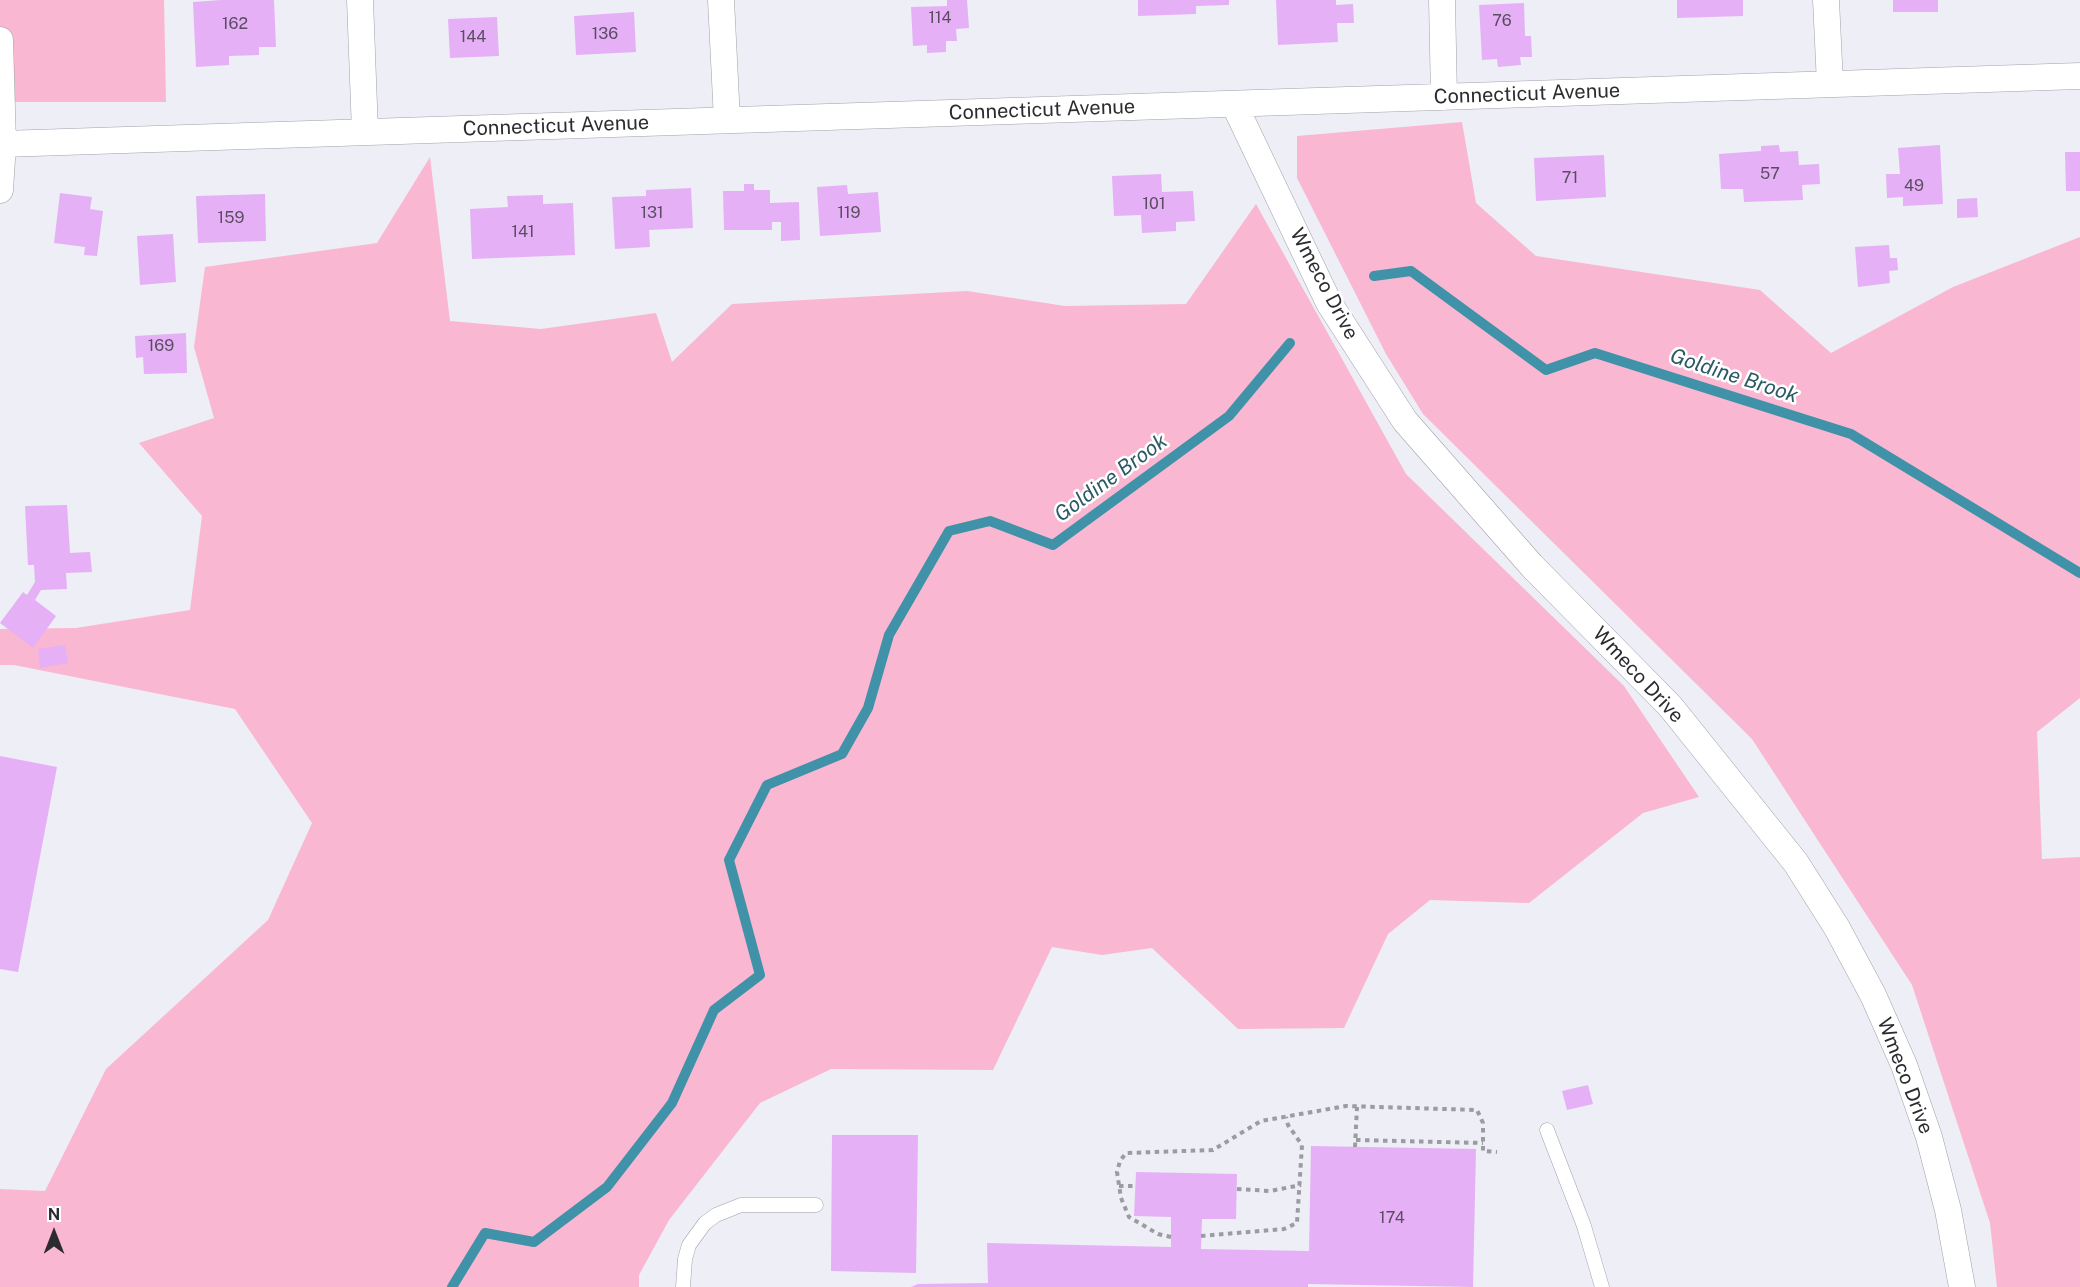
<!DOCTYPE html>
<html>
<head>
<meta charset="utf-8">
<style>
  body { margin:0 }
  #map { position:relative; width:2080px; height:1287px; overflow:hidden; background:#edeef6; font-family:"Public Sans",sans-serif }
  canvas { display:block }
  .north { position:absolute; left:24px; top:1203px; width:60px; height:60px; -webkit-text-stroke:4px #fff; paint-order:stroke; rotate:0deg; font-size:16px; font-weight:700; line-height:24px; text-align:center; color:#2c2c30 }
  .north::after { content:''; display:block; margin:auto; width:21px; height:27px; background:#2c2c30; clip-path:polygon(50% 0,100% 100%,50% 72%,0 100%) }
</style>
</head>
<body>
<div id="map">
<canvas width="2080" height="1287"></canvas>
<div class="north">N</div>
</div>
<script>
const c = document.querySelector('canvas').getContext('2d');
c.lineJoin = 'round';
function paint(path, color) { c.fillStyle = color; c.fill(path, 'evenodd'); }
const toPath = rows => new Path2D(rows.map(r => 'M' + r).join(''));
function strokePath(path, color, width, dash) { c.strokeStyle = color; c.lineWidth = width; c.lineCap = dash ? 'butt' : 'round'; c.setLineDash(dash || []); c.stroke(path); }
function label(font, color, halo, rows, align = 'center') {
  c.font = font + ' "Public Sans",sans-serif'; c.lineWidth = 5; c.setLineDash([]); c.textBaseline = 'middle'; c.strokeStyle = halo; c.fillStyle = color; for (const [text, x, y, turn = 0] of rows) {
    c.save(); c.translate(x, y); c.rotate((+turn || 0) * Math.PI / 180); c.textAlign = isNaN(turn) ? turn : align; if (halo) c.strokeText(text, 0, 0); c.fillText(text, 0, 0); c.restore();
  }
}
paint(toPath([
  [0,0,164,0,166,102,0,102],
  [1462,122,1476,203,1536,256,1760,290,1831,353,1953,287,2080,237,2080,698,2037,732,2042,859,2080,857,2080,1287,1997,1287,1990,1223,1912,985,1752,739,1423,414,1386,354,1297,178,1297,136],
  [430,157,450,321,541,329,656,313,672,362,732,304,967,291,1065,306,1186,304,1256,204,1406,474,1624,686,1699,797,1643,813,1529,903,1430,900,1388,934,1344,1028,1238,1029,1152,948,1102,955,1052,947,993,1070,831,1069,760,1103,669,1220,639,1275,639,1287,0,1287,0,1189,45,1191,106,1069,268,920,312,823,235,709,14,665,0,665,0,629,76,628,190,610,202,516,139,443,214,418,194,347,205,267,377,243]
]), '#fab7d2');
strokePath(toPath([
  [1374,276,1411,271,1546,370,1595,353,1851,434,2080,573],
  [452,1287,485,1233,534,1242,607,1187,672,1103,714,1010,760,975,729,860,767,785,842,754,868,708,889,635,949,531,990,521,1053,545,1229,416,1290,343]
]), '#3f92a7', 10);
paint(toPath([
  [221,0,274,0,276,47,259,47,259,55,229,56,229,65,196,67,193,2],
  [947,0,967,0,969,28,956,29,957,41,946,41,946,52,927,53,927,45,913,46,911,7,947,6],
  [1138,0,1229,0,1229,5,1196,6,1196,14,1138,16],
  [1276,0,1336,0,1336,5,1353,4,1354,23,1337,23,1338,42,1278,45],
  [1677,0,1743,0,1743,16,1677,18],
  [1893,0,1938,0,1938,12,1893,12],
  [1524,3,1525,36,1531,36,1532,57,1520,57,1521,65,1498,67,1497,59,1482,60,1479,5],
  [634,12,636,52,576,55,574,16],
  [497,17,499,56,450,58,448,19],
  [1779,145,1780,152,1798,151,1799,165,1819,164,1820,184,1802,185,1803,200,1744,202,1743,189,1721,189,1719,154,1761,151,1761,146],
  [1940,145,1943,204,1903,206,1903,197,1887,198,1886,174,1900,174,1898,148],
  [2065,152,2080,152,2080,191,2066,191],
  [1604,155,1606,197,1536,201,1534,158],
  [1161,174,1162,192,1193,191,1195,221,1176,222,1176,231,1142,233,1141,215,1114,216,1112,176],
  [744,184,754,184,754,190,770,190,770,203,799,202,800,240,781,241,781,222,772,222,772,230,724,230,723,191,744,191],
  [847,185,848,194,878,192,881,232,820,236,817,187],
  [691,188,693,228,649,230,650,247,615,249,612,197,646,196,646,190],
  [60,193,92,197,90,209,103,211,97,256,84,255,85,247,54,243],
  [265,194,266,241,198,243,196,196],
  [543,195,543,204,573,203,575,255,472,259,470,209,508,207,507,196],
  [1977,198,1978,217,1957,218,1957,199],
  [173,234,176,282,140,285,137,236],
  [1889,245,1890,258,1897,258,1898,270,1889,271,1890,283,1858,287,1855,247],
  [186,333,187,373,144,374,143,357,136,358,135,336],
  [67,505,70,553,90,552,92,572,66,573,67,589,41,590,35,600,56,616,33,648,0,623,23,592,27,595,35,582,34,565,28,565,25,506],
  [65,645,68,663,40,668,38,649],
  [0,756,57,767,18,972,0,969],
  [1588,1085,1593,1104,1567,1110,1562,1091],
  [832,1135,918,1135,916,1273,831,1271],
  [1311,1146,1476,1149,1473,1287,1308,1284,1308,1287,911,1287,918,1284,988,1283,987,1243,1171,1247,1171,1217,1134,1216,1136,1172,1237,1174,1236,1219,1202,1219,1201,1249,1309,1251]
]), '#e6b0f6');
const service = toPath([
  [1547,1130,1584,1226,1602,1287],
  [683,1287,685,1259,689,1245,705,1223,716,1215,741,1205,816,1205]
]);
const minor = toPath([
  [360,0,365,132],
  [721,0,727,120],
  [1442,0,1444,97],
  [1826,0,1830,84],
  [0,40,3,144,0,190],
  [1234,104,1329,303,1405,421,1532,566,1670,706,1796,863,1837,928,1873,995,1904,1065,1929,1137,1948,1210,1962,1287],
  [3,144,2080,76]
]);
strokePath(service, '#a0a1a9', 15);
strokePath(minor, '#a0a1a9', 27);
strokePath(toPath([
  [1356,1140,1483,1143],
  [1355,1147,1357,1107],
  [1119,1186,1135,1186],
  [1237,1189,1270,1191,1301,1185],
  [1201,1236,1284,1229,1297,1223,1302,1145,1288,1125,1286,1117],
  [1171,1237,1158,1234,1129,1217,1121,1198,1117,1172,1120,1161,1126,1153,1213,1150,1261,1121,1346,1106,1477,1110,1483,1123,1483,1151,1497,1152]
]), '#9b9ca2', 4, [4.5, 4.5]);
strokePath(service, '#fff', 14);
strokePath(minor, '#fff', 26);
label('16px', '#5a4d62', null, [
  ["114",940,18],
  ["76",1502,21],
  ["162",235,24],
  ["136",605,34],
  ["144",473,37],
  ["57",1770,174],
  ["71",1570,178],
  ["49",1914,186],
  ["101",1154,204],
  ["131",652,213],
  ["119",849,213],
  ["159",231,218],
  ["141",523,232],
  ["169",161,346],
  ["174",1392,1218]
]);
label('20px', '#2c2c30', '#fff', [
  ["Connecticut Avenue",1527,94,-2],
  ["Connecticut Avenue",1042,110,-2],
  ["Connecticut Avenue",556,126,-2],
  ["Wmeco Drive",1324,284,62],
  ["Wmeco Drive",1638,675,47],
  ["Wmeco Drive",1905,1076,69]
]);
label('italic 21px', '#295a66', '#fff', [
  ["Goldine Brook",1734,376,18],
  ["Goldine Brook",1111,478,-36]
]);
</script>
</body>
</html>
